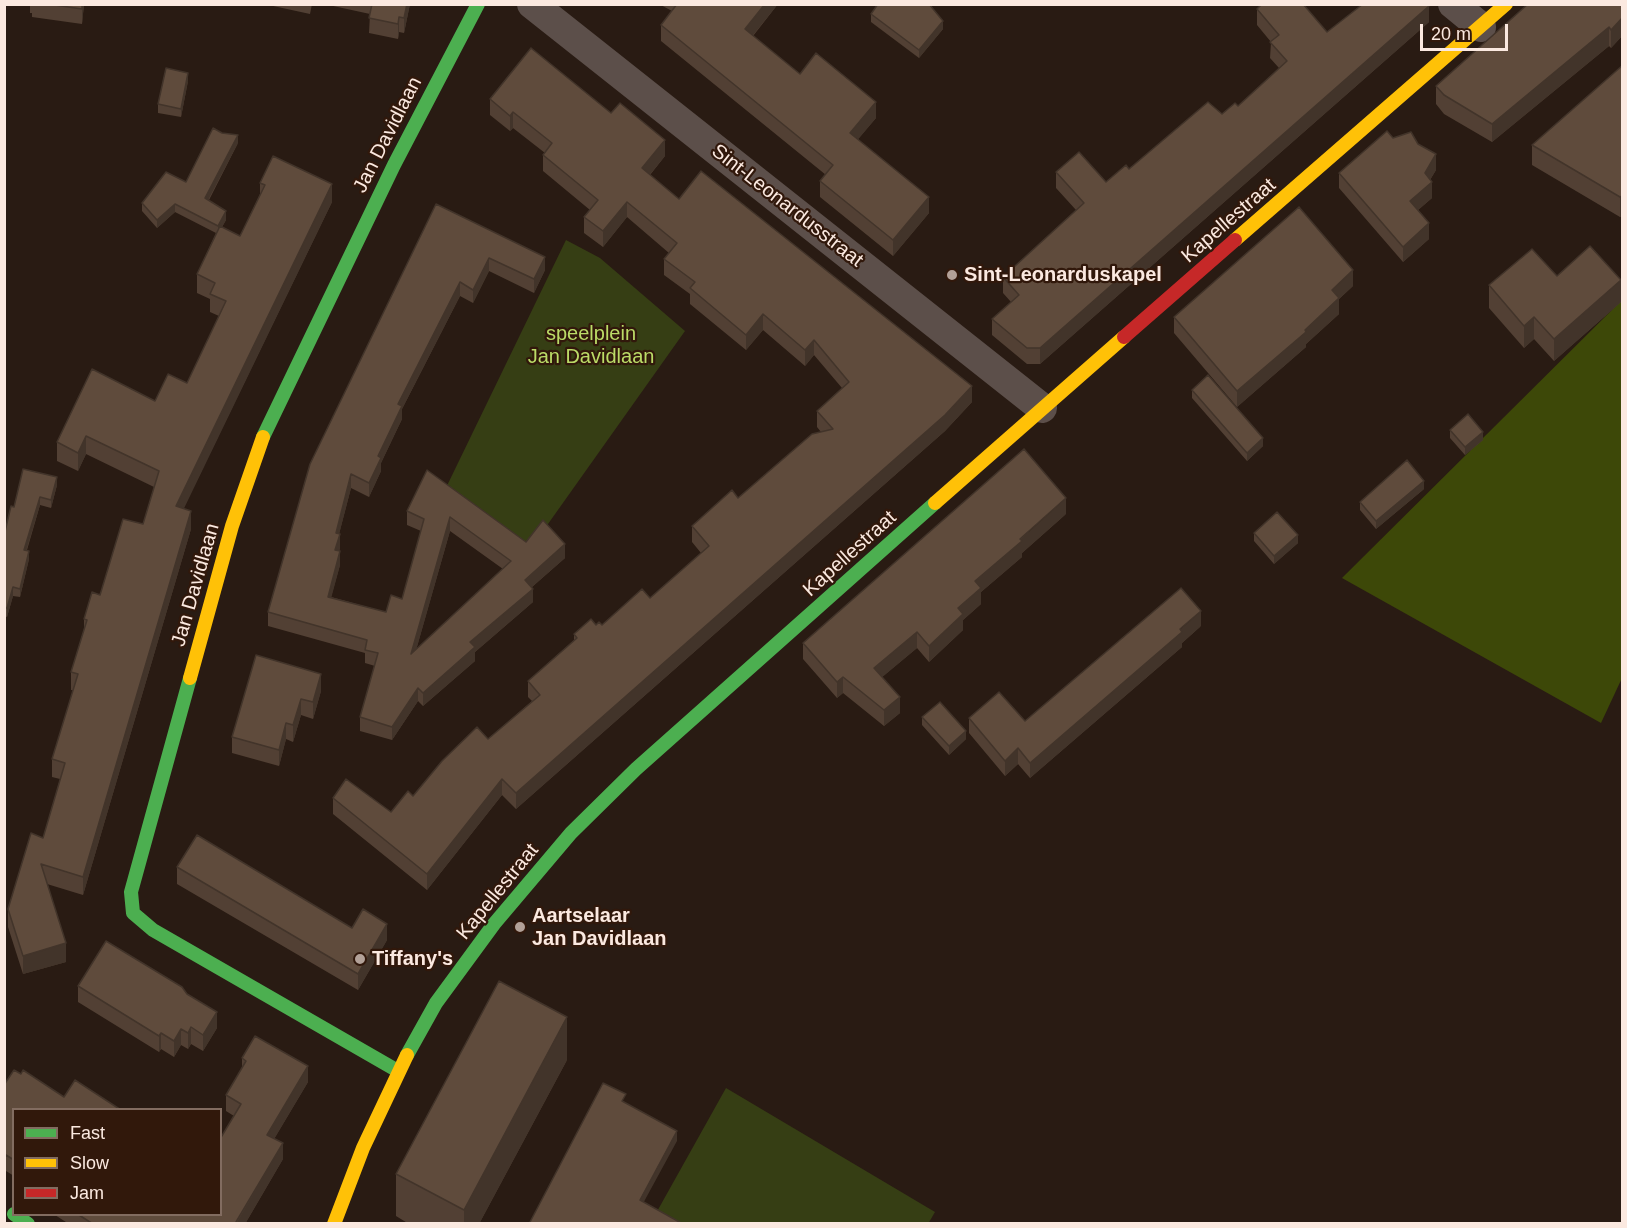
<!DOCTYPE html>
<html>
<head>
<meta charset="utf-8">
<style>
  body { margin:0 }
  #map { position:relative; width:1627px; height:1228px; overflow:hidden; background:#291b13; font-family:Arial,sans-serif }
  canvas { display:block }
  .frame { position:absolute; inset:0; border:6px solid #fbe9e0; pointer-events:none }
  .legend { position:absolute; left:12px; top:1108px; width:210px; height:108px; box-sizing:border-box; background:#31180b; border:2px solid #826c60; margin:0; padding:8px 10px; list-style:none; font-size:18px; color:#fbe9e0 }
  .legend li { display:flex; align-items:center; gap:12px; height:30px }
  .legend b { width:30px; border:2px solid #826c60 }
  .scale { position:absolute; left:1420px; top:24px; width:88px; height:27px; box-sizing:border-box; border:3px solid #fbe9e0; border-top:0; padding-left:8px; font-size:18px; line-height:21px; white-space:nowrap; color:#fbe9e0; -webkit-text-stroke:4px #31180b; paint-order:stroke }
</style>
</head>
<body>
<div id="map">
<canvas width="1627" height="1228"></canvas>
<div class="frame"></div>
<ul class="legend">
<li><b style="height:8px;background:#4caf50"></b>Fast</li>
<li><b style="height:8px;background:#ffc107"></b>Slow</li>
<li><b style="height:8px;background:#c62828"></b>Jam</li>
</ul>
<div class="scale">20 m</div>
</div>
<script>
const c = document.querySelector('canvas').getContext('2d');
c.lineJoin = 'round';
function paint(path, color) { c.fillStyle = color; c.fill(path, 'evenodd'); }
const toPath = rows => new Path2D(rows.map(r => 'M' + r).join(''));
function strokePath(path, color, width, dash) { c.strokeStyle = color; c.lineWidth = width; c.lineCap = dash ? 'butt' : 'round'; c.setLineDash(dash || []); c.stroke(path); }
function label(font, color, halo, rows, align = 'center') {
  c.font = font + ' Arial,sans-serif'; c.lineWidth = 4.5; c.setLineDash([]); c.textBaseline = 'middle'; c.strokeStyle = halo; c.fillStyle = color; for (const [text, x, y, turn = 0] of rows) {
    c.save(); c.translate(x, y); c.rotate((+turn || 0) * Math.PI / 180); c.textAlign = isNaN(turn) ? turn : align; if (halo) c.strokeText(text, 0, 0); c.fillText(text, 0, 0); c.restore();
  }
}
paint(toPath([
  [566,240,600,258,685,331,526,555,442,496],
  [726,1088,935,1212,928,1224,650,1224]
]), '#363e14');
paint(toPath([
  [1622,300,1622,678,1601,723,1342,578]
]), '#3d4808');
strokePath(toPath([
  [532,4,1042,408],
  [1453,4,1481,27]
]), '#5c4f4a', 30);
strokePath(toPath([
  [263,437,394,165,478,4],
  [190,678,131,892,133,913,153,930,398,1071],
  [407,1055,436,1003,494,924,571,833,636,769,935,503],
  [14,1214,28,1224]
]), '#4caf50', 14);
strokePath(toPath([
  [1235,240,1506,4],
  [935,503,1124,337],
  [190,678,232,526,263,437],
  [334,1224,363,1148,407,1055]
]), '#ffc107', 14);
strokePath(toPath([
  [1124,337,1235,240]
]), '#c62828', 14);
paint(toPath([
  [30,4,84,4,82,24,32,17,32,13,30,13],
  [264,4,312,4,310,14],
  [324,4,410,4,404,33,399,32,398,39,369,33,370,14],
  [659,4,778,4,753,36,800,74,876,118,858,139,929,213,893,256,820,197,820,181,826,175,661,41,661,25,672,11],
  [932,4,932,7,943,29,919,58,871,22,871,14],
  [1359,4,1428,4,1429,22,1040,364,1027,364,992,335,992,319,1011,302,1003,293,1003,277,1076,210,1056,188,1056,172,1106,182,1222,114,1238,106,1279,68,1270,58,1271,42,1257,25,1257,9,1327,32,1360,6],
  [1623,4,1623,35,1611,48,1609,46,1492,142,1444,114,1436,104,1436,86],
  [1623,65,1623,215,1620,217,1532,165,1532,145],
  [188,81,181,117,158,113,158,104],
  [490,99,611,113,665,156,650,175,679,199,972,402,945,431,516,809,502,795,427,890,333,814,333,798,391,812,488,739,532,701,528,697,528,681,574,640,574,634,596,625,602,625,650,598,701,553,692,542,692,526,738,498,821,432,817,427,817,411,842,388,814,355,805,366,763,330,746,350,690,304,690,294,664,275,664,259,669,253,627,217,603,247,584,233,584,217,590,210,543,171,543,155,545,153,513,128,510,131,490,115],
  [1393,138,1418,144,1436,170,1430,180,1432,198,1418,210,1429,239,1403,262,1339,188,1339,173],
  [238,143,209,200,226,220,222,227,240,236,260,194,260,183,332,202,183,509,191,529,83,895,47,884,66,962,23,974,8,927,8,909,43,838,60,779,52,777,52,759,73,690,71,690,71,672,84,629,84,619,143,524,154,487,86,454,78,471,57,461,57,442,155,401,187,383,219,316,210,312,210,299,197,293,197,274,216,233,175,212,157,228,142,211,142,203,186,182],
  [436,204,545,270,534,293,489,271,473,303,460,296,402,409,402,419,381,463,381,471,369,497,351,488,339,534,340,548,339,551,340,565,331,597,386,612,402,599,421,531,407,525,407,511,427,470,526,542,565,558,532,587,533,602,475,652,475,661,423,706,418,701,392,740,360,731,360,717,375,666,365,663,365,653,268,626,268,612],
  [450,531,503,569,416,650],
  [1557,276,1621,302,1554,361,1534,339,1524,348,1489,308,1489,285],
  [1353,286,1339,299,1339,314,1306,344,1306,347,1237,407,1174,333,1174,317],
  [1192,390,1263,446,1247,461,1192,398],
  [1450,430,1483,440,1465,455,1450,438],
  [57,485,51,508,40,505,27,550,29,559,20,597,13,596,7,617,4,616,4,536,14,507],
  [1424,489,1376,529,1360,510,1360,502],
  [1066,514,1022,553,1022,557,981,592,981,604,963,620,963,630,929,662,917,648,882,677,900,713,884,726,843,693,837,698,803,659,803,643],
  [1254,533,1298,543,1274,564,1254,541],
  [1201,626,1182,643,1182,647,1030,778,1018,764,1005,776,969,733,969,718,1025,721],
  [256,655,321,691,313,719,301,715,293,742,286,739,279,766,232,753,232,737],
  [922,717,966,739,949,755,922,725],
  [177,867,352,928,387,940,358,990,177,884],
  [78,986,187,994,217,1028,203,1051,191,1044,188,1049,181,1045,174,1057,161,1049,159,1052,78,1002],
  [242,1058,308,1082,274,1139,283,1159,245,1224,69,1224,55,1215,220,1215,234,1116,226,1111,226,1095,242,1068],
  [567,1060,479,1224,409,1224,396,1216,396,1174],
  [21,1074,64,1097,121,1110,14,1110,14,1176,6,1171,4,1085]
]), '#524034');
paint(toPath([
  [82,4,84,4,82,24],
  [407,4,410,4,404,33,404,18],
  [765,4,778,4,745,45,745,29],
  [1429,6,1429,22,1040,364,1040,348],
  [399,17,399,32,398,39,398,24],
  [1623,17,1623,35,1611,48,1611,30],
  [943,21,943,29,919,58,919,50],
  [1609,27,1609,46,1492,142,1492,124],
  [188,73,188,81,181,117,181,109],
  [876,102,876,118,850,149,850,133],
  [513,112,513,128,510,131,510,116],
  [238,135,238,143,205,206,205,198],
  [665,140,665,156,642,184,642,168],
  [1436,154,1436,170,1425,188,1432,182,1432,198,1410,217,1410,201,1425,173],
  [332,184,332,202,176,525,176,506],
  [1623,195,1623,215,1620,217,1620,197],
  [929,197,929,213,893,256,893,240],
  [627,202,627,217,603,247,603,231],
  [175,204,175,212,157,228,157,220],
  [226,211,226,220,218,234,218,226],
  [1429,223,1429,239,1403,262,1403,247],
  [545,257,545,270,534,293,534,279],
  [489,258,489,271,473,303,473,290],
  [1353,270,1353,286,1339,299,1339,314,1306,344,1306,347,1237,407,1237,391,1332,290],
  [1621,280,1621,302,1554,361,1554,339],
  [460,282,460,296,402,409,402,419,381,463,381,471,369,497,369,483,398,404],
  [763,314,763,330,746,350,746,335],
  [1534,317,1534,339,1524,348,1524,326],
  [814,340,814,355,805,366,805,350],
  [972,386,972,402,945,431,516,809,516,793],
  [1483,432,1483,440,1465,455,1465,447],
  [86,436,86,454,78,471,78,453],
  [1263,438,1263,446,1247,461,1247,453],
  [351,474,351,488,336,546,336,533],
  [57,477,57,485,51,508,51,500],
  [1424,481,1424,489,1376,529,1376,521],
  [40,497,40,505,24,558,24,550],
  [1066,498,1066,514,1022,553,1022,557,981,592,981,604,963,620,963,630,929,662,929,646,958,608,975,581],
  [191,511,191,529,83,895,83,877],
  [450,517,450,531,411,668,411,654],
  [340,534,340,548,335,563,335,550],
  [1298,535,1298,543,1274,564,1274,556],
  [565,544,565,558,525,593,525,580],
  [29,551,29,559,20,597,20,589],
  [340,551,340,565,328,610,328,597],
  [13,587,13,596,7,617,7,608],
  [533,589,533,602,475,652,475,661,423,706,423,693,470,642],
  [1201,611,1201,626,1182,643,1182,647,1030,778,1030,763],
  [917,632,917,648,874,684,874,668],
  [321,674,321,691,313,719,313,702],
  [843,677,843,693,837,698,837,682],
  [418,688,418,701,392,740,392,727],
  [900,697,900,713,884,726,884,710],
  [301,699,301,715,293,742,293,725],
  [286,723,286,739,279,766,279,750],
  [966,731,966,739,949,755,949,746],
  [1018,748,1018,764,1005,776,1005,761],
  [502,779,502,795,427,890,427,874],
  [387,924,387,940,358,990,358,974],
  [66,943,66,962,23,974,23,956],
  [217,1012,217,1028,203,1051,203,1035],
  [567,1017,567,1060,479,1224,464,1224,464,1210],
  [191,1027,191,1044,188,1049,188,1033],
  [181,1029,181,1045,174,1057,174,1041],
  [161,1033,161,1049,159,1052,159,1036],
  [308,1066,308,1082,267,1151,267,1135],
  [677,1131,677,1141,640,1209,640,1200],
  [283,1143,283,1159,245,1224,236,1224],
  [6,1155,6,1171,4,1174,4,1158]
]), '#42342a');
const building = toPath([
  [48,4,82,4,82,9,48,4],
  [372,4,407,4,404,18,399,17,398,24,369,18,372,4],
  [677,4,765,4,745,29,800,74,816,53,876,102,850,133,929,197,893,240,820,181,833,165,661,25,677,4],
  [878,4,929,4,943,21,919,50,871,14,878,4],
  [1262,4,1303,4,1327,32,1363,4,1428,4,1429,6,1040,348,1027,348,992,319,1019,295,1003,277,1084,203,1056,172,1079,152,1106,182,1126,165,1129,169,1208,102,1222,114,1235,103,1238,106,1287,61,1270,42,1279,35,1257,9,1262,4],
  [1528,4,1623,4,1623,17,1611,30,1609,27,1492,124,1444,95,1436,86,1528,4],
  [531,48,611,113,620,103,665,140,642,168,679,199,701,171,972,386,945,415,516,793,502,779,427,874,333,798,346,779,391,812,408,791,413,796,442,761,477,727,488,739,540,695,528,681,577,638,574,634,591,619,596,625,599,622,602,625,642,589,650,598,709,546,692,526,732,490,738,498,812,434,833,429,817,411,849,382,814,340,805,350,763,314,746,335,690,288,695,282,664,259,677,243,627,202,603,231,584,217,598,200,543,155,552,143,513,112,510,116,490,99,531,48],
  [1623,65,1623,195,1620,197,1532,145,1623,65],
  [166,68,188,73,181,109,158,104,166,68],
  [213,128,222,133,238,135,205,198,226,211,218,226,175,204,157,220,142,203,166,172,186,182,213,128],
  [1387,131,1393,138,1411,132,1418,144,1436,154,1425,173,1432,182,1410,201,1429,223,1403,247,1339,173,1387,131],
  [273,156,332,184,176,506,191,511,83,877,41,864,66,943,23,956,8,909,31,833,43,838,65,763,52,759,78,674,71,672,87,620,84,619,92,592,100,595,123,519,143,524,159,471,86,436,78,453,57,442,92,369,155,401,168,374,187,383,226,301,210,294,215,283,197,274,220,226,240,236,265,185,260,183,273,156],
  [436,204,545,257,534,279,489,258,473,290,460,282,398,404,402,406,378,456,381,458,369,483,351,474,336,533,340,534,335,550,340,551,328,597,386,612,391,595,402,599,424,519,407,511,427,470,526,542,543,520,565,544,525,580,533,589,470,642,475,647,423,693,418,688,392,727,360,717,378,653,365,650,367,640,268,612,310,464,436,204],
  [450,517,511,561,411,654,450,517],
  [1299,207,1353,270,1332,290,1339,298,1305,330,1306,332,1237,391,1174,317,1299,207],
  [1590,246,1621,280,1554,339,1534,317,1524,326,1489,285,1532,249,1557,276,1590,246],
  [1208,375,1263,438,1247,453,1192,390,1208,375],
  [1468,414,1483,432,1465,447,1450,430,1468,414],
  [1024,449,1066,498,1020,539,1022,541,975,581,981,588,958,608,963,614,929,646,917,632,874,668,900,697,884,710,843,677,837,682,803,643,1024,449],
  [1407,460,1424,481,1376,521,1360,502,1407,460],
  [23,469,57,477,51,500,40,497,24,550,29,551,20,589,13,587,7,608,4,608,4,536,11,506,14,507,23,469],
  [1277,512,1298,535,1274,556,1254,533,1277,512],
  [1181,588,1201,611,1180,629,1182,632,1030,763,1018,748,1005,761,969,718,999,692,1025,721,1181,588],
  [256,655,321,674,313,702,301,699,293,725,286,723,279,750,232,737,256,655],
  [940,702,966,731,949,746,922,717,940,702],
  [197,835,352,928,363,909,387,924,358,974,177,867,197,835],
  [106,941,182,987,187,994,217,1012,203,1035,191,1027,188,1033,181,1029,174,1041,161,1033,159,1036,78,986,106,941],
  [499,981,567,1017,464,1210,396,1174,499,981],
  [255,1036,308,1066,267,1135,283,1143,236,1222,238,1224,93,1224,79,1215,220,1215,220,1139,241,1104,226,1095,246,1061,242,1058,255,1036],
  [14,1070,21,1074,23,1070,64,1097,75,1080,121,1110,14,1110,14,1160,6,1155,4,1158,4,1085,14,1070],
  [603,1083,626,1094,622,1101,677,1131,640,1200,683,1224,529,1224,603,1083]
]);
paint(building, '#5f4b3c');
strokePath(building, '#42342a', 1.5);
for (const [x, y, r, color] of [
  [952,275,6,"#b2a198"],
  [520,927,6,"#b2a198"],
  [360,959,6,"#b2a198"]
]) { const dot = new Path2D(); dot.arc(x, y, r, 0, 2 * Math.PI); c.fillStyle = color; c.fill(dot); strokePath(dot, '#31180b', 2); }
label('20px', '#fbe9e0', '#31180b', [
  ["Jan Davidlaan",388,135,-63],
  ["Sint-Leonardusstraat",787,206,38],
  ["Kapellestraat",1229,221,-41],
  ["Kapellestraat",850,554,-42],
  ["Jan Davidlaan",196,585,-74],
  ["Kapellestraat",498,892,-51]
]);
label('bold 20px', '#fbe9e0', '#31180b', [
  ["Sint-Leonarduskapel",964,275],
  ["Aartselaar",532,916],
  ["Jan Davidlaan",532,939],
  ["Tiffany's",372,959]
], 'left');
label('20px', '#bbdb67', '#31180b', [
  ["speelplein",591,334],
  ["Jan Davidlaan",591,357]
]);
</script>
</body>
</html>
